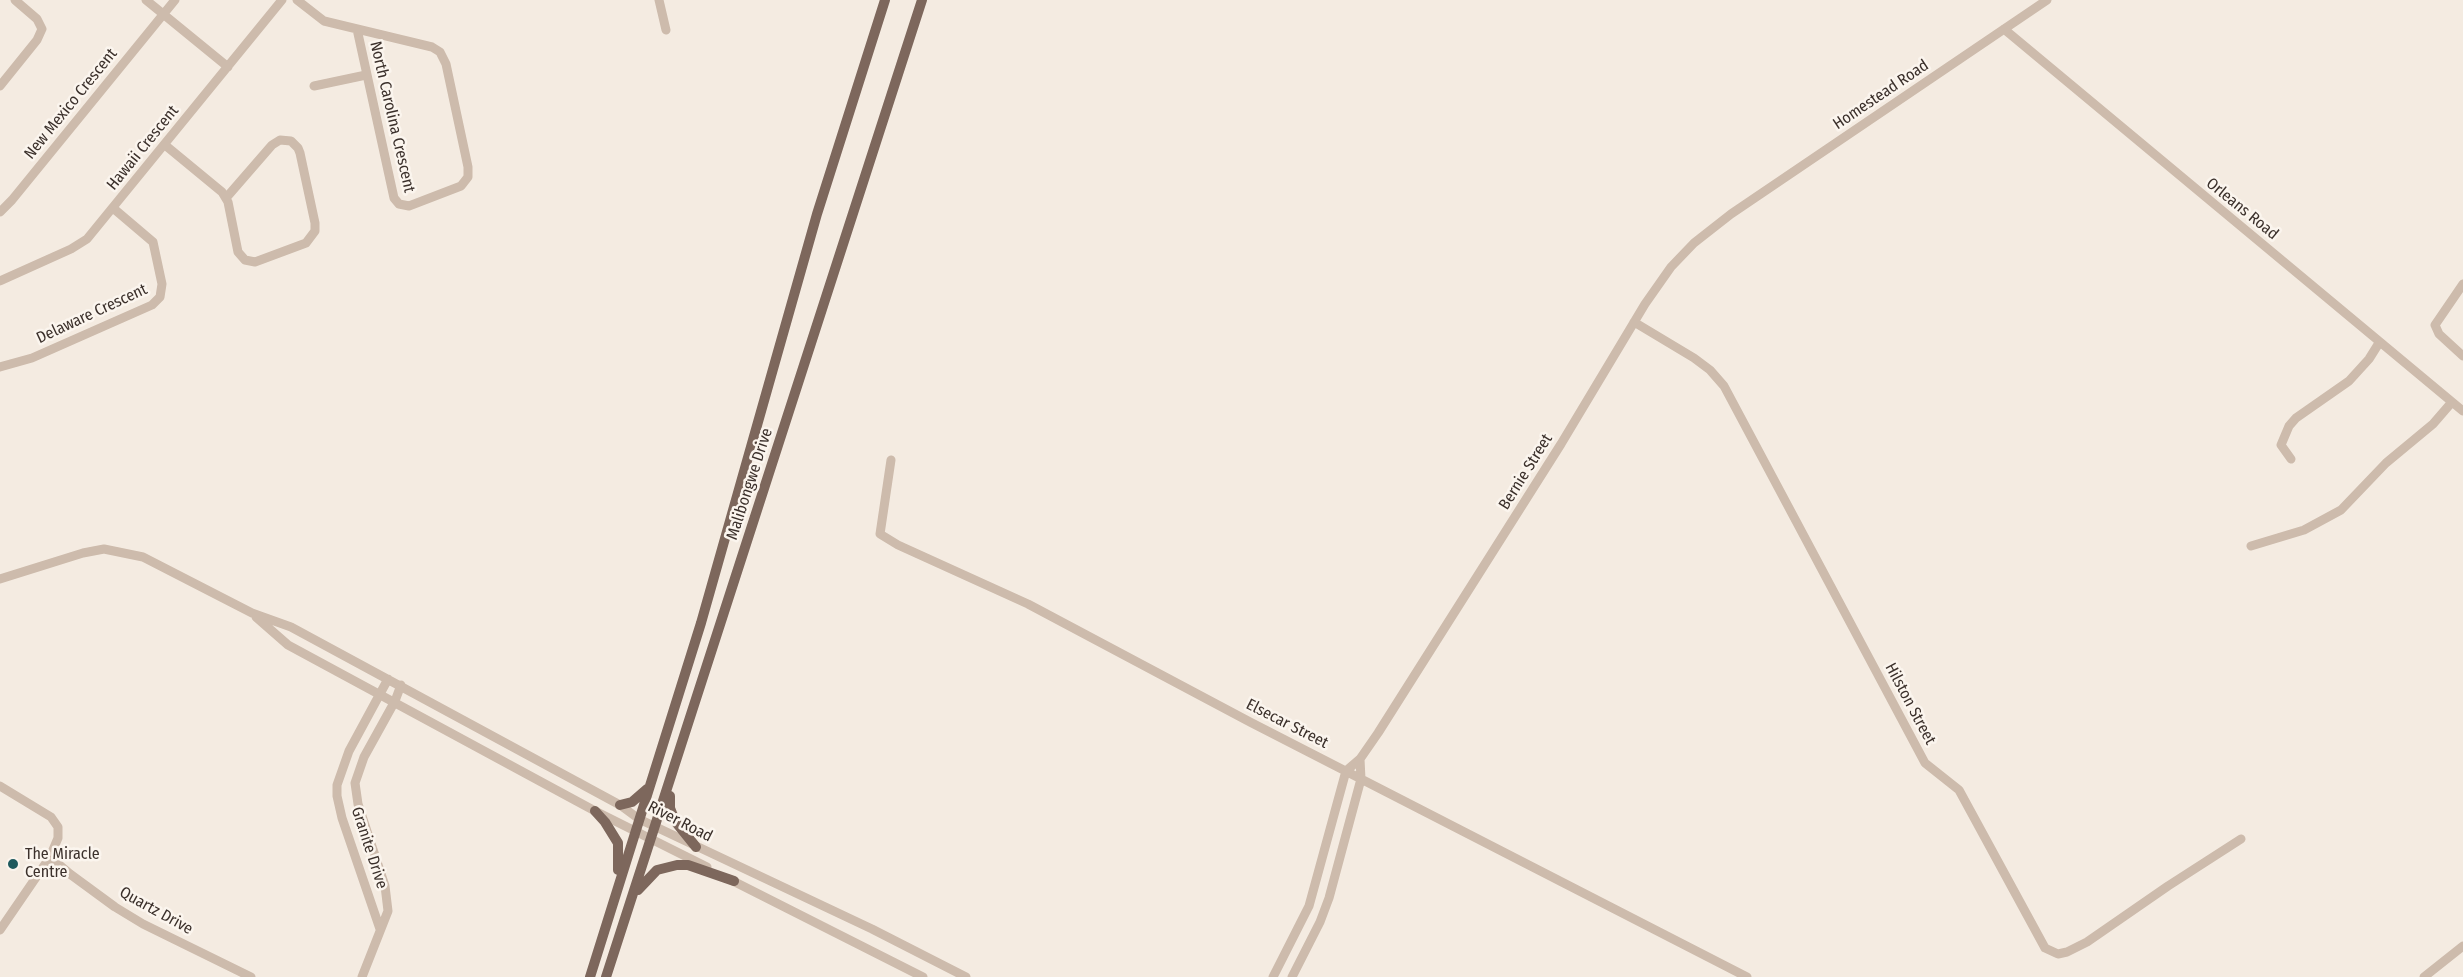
<!DOCTYPE html>
<html>
<head>
<meta charset="utf-8">
<style>
  body { margin:0 }
  canvas { display:block; background:#f4ebe1 }
</style>
</head>
<body>
<canvas width="2463" height="977"></canvas>
<script>
const c = document.querySelector('canvas').getContext('2d');
c.lineJoin = 'round';
const toPath = rows => new Path2D(rows.map(r => 'M' + r).join(''));
function strokePath(path, color, width, dash) { c.strokeStyle = color; c.lineWidth = width; c.lineCap = dash ? 'butt' : 'round'; c.setLineDash(dash || []); c.stroke(path); }
function label(font, color, halo, rows, align = 'center') {
  c.font = font + ' "Fira Sans Condensed",sans-serif'; c.lineWidth = 5; c.setLineDash([]); c.textBaseline = 'middle'; c.strokeStyle = halo; c.fillStyle = color; for (const [text, x, y, turn = 0] of rows) {
    c.save(); c.translate(x, y); c.rotate((+turn || 0) * Math.PI / 180); c.textAlign = isNaN(turn) ? turn : align; if (halo) c.strokeText(text, 0, 0); c.fillText(text, 0, 0); c.restore();
  }
}
strokePath(toPath([
  [146,0,228,67],
  [297,0,324,21,432,47,440,52,446,64,468,167,468,177,461,186,409,206,399,204,394,198,357,29],
  [659,0,666,30],
  [2004,29,2463,411],
  [0,86,37,40,42,29,37,19,15,0],
  [314,86,366,75],
  [165,145,222,192,228,202,238,252,245,260,255,262,306,243,315,231,315,223,300,153,298,148,291,141,280,140,272,145,226,198],
  [0,212,12,200,175,0],
  [0,281,71,249,87,239,282,0],
  [2463,284,2435,325,2439,334,2463,356],
  [1634,322,1694,358,1710,370,1724,386,1925,763,1959,790,2045,948,2058,954,2067,952,2087,942,2168,886,2241,839],
  [0,367,32,358,152,305,160,297,162,284,153,242,113,208],
  [2291,459,2281,445,2289,426,2296,418,2349,381,2369,359,2379,343],
  [891,460,880,534,898,545,1028,604,1250,722,1747,977],
  [2251,546,2304,530,2341,510,2386,463,2433,424,2452,402],
  [0,579,83,553,104,549,143,557,252,613,291,627,620,805,639,819,872,929,966,977],
  [256,617,288,645,595,811,707,867],
  [0,786,51,817,58,827,58,838,50,857,70,874,115,907,143,924,251,977],
  [729,879,923,977],
  [380,929,342,818,337,796,337,785,349,751,388,679],
  [0,930,50,857],
  [362,977,388,911,385,886,358,804,355,783,364,757,395,701,401,685],
  [1273,977,1309,906,1346,771,1360,759,1378,733,1561,444,1645,304,1671,267,1694,243,1731,214,2047,0],
  [1292,977,1320,922,1329,898,1361,779,1360,759],
  [2424,977,2463,946]
]), '#cdbbac', 9);
strokePath(toPath([
  [670,796,670,808,675,821,696,847],
  [620,805,632,802,647,789],
  [595,811,605,822,618,843,618,870],
  [638,890,657,870,677,865,688,865,734,881],
  [590,977,701,623,817,214,885,0],
  [606,977,922,0]
]), '#7d675c', 10);
for (const [x, y, r, color] of [
  [13,864,6,"#1f5a5e"]
]) { const dot = new Path2D(); dot.arc(x, y, r, 0, 2 * Math.PI); c.fillStyle = color; c.fill(dot); strokePath(dot, '#fbf5ee', 2); }
label('16px', '#3b302b', '#fbf5ee', [
  ["Homestead Road",1881,95,-34],
  ["New Mexico Crescent",71,104,-51],
  ["North Carolina Crescent",392,117,77],
  ["Hawaii Crescent",143,148,-51],
  ["Orleans Road",2242,209,39],
  ["Delaware Crescent",92,314,-25],
  ["Bernie Street",1526,472,-58],
  ["Malibongwe Drive",750,484,-72],
  ["Hilston Street",1910,704,62],
  ["Elsecar Street",1287,724,27],
  ["River Road",680,822,27],
  ["Granite Drive",369,848,72],
  ["Quartz Drive",156,911,29]
]);
label('16px', '#3b302b', '#fbf5ee', [
  ["The Miracle",25,855],
  ["Centre",25,873]
], 'left');
</script>
</body>
</html>
